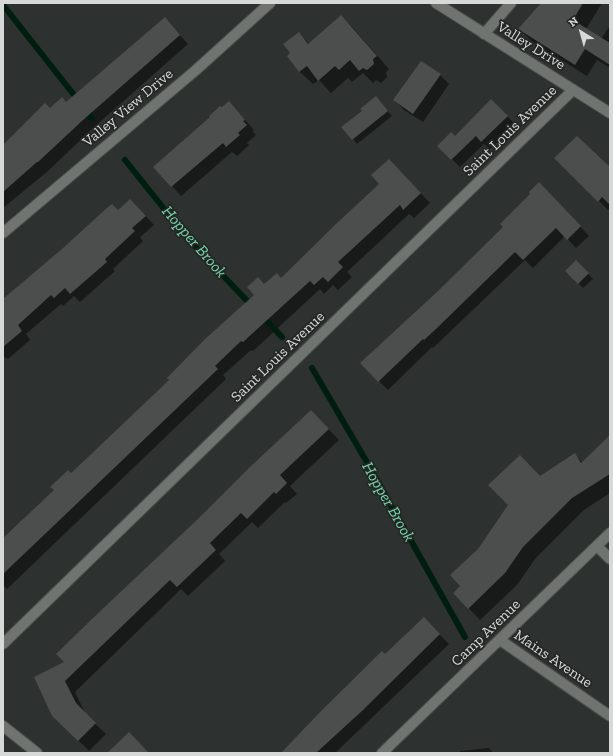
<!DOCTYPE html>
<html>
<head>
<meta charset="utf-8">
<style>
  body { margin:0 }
  #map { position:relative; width:613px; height:756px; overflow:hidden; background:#2d312f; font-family:"Zilla Slab",serif }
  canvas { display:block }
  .frame { position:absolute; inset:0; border:4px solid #d7d9d8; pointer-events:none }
  .north { position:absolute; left:561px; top:12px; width:40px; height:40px; -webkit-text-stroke:3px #242725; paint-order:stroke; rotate:323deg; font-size:11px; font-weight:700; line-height:16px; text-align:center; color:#d7d9d8 }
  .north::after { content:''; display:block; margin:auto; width:14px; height:18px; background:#d7d9d8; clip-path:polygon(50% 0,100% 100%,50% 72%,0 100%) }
</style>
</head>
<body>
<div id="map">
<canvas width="613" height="756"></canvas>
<div class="frame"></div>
<div class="north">N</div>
</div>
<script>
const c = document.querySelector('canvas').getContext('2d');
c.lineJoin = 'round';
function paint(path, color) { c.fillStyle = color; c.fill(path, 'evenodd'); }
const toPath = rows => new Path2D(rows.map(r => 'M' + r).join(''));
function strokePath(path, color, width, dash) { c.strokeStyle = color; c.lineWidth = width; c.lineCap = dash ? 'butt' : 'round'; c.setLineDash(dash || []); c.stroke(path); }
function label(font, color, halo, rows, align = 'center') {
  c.font = font + ' "Zilla Slab",serif'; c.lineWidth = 3.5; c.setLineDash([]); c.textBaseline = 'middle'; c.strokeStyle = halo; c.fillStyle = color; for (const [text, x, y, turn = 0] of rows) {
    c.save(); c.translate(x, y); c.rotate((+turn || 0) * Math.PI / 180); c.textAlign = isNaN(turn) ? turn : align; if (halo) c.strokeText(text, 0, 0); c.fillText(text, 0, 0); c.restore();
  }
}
paint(toPath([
  [551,3,602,3,586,29,601,39,609,27,610,28,610,68,597,60,587,76,531,41,519,29],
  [341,16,354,29,389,69,386,72,387,77,381,83,376,80,373,83,363,73,352,82,348,78,331,93,319,80,313,84,300,72,288,56,292,53,299,33,309,44],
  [165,19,188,44,92,129,48,171,3,208,3,147,50,109,66,103],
  [440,75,449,84,423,122,404,110,395,100],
  [376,97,392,116,357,144,343,127,363,111],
  [491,100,515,124,490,149,484,144,460,167,438,146,455,137],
  [222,108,238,112,254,130,252,131,256,135,247,143,249,145,237,156,232,152,181,196,172,186],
  [556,158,610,169,610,208,608,210],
  [398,169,430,203,414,218,409,214,347,272,352,277,338,290,333,285,324,294,320,289,253,351,251,350,223,375,226,379,7,589,3,585,3,540,170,380,264,285,281,279],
  [548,192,589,236,576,248,565,236,533,268,525,260,433,348,432,347,388,390,379,381,439,292,505,227],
  [139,209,154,225,140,237,143,241,113,269,115,271,80,302,74,296,63,306,61,304,26,334,30,340,8,359,5,357,3,359,3,300,118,211],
  [576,261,593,279,583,288,566,271],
  [311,411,339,440,290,486,297,494,286,503,285,502,258,528,252,522,219,554,225,561,188,596,181,589,75,692,86,715,106,734,89,751,53,715,66,662,202,517],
  [610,436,610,493,584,510,535,559,517,585,480,620,454,593,462,586,479,550,541,477,575,455,583,463],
  [424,619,449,644,335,753,282,753],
  [489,748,493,753,460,753,460,751]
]), '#0007');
strokePath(toPath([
  [3,5,78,100],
  [85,109,92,119],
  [125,160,189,240,252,306],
  [261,315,282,337],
  [312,368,368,464,465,637]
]), '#001e10', 6);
paint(toPath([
  [541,3,583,3,573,20,610,43,610,65,585,49,575,65,518,29],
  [341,15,377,56,373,59,374,64,367,70,363,68,359,71,350,60,339,70,335,66,318,81,307,66,299,72,287,56,290,53,283,44,299,32,308,44],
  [165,17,180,35,83,120,38,162,37,162,3,192,3,145,45,103,50,108,62,97,66,102],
  [421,61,441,74,413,114,393,100],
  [376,96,388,111,352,140,341,127,362,111,360,109],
  [491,99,508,116,481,142,476,136,451,160,437,146,451,132,455,136],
  [229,101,245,120,243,121,247,125,238,133,240,135,226,147,223,143,171,187,153,167,210,117,209,116,220,106,222,107],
  [577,136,610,167,610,205,602,197,598,202,554,158],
  [389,159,421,193,403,210,400,205,338,262,343,267,328,282,323,277,314,285,310,281,243,342,241,341,215,366,218,369,3,574,3,538,54,490,50,487,68,470,71,473,86,459,169,380,167,378,204,340,254,295,247,287,258,277,264,284,277,273,281,278,337,223,379,184,371,175],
  [539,182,581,226,567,240,556,228,523,260,515,252,437,328,424,340,423,339,378,382,360,363,438,291,503,227,500,224,530,194,529,192],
  [130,199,146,216,132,228,135,231,105,259,107,262,70,294,65,288,54,298,51,295,18,325,22,331,3,347,3,299,63,248,108,207,112,204,118,210],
  [576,260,589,273,578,284,565,271],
  [311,410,329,429,280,475,287,483,276,494,274,492,247,519,241,513,210,543,216,550,177,587,170,580,65,681,76,703,96,723,78,741,52,716,34,677,64,662,56,654,93,618,201,516,251,466],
  [610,435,610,474,572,498,523,547,505,573,468,609,453,593,460,586,450,575,478,549,508,505,488,485,520,455,540,476,575,453,581,463],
  [424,617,440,634,363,710,316,753,281,753,320,712,382,651,385,654],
  [129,732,149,753,107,753]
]), '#4b4e4c');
const service = toPath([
  [597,546,610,559]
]);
const minor = toPath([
  [484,34,511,3],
  [3,233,196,70,270,3],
  [500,640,610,716],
  [3,644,573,90],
  [3,726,37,753],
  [382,753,610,533]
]);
const secondary = toPath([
  [436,3,610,113]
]);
strokePath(service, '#4c4f4d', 12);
strokePath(minor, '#4c4f4d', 12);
strokePath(secondary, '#4c4f4d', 12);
strokePath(service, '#707471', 10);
strokePath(minor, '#707471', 10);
strokePath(secondary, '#707471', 10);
label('15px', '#d7d9d8', '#242725', [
  ["Valley Drive",531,46,32],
  ["Valley View Drive",128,108,-40],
  ["Saint Louis Avenue",510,131,-44],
  ["Saint Louis Avenue",278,357,-44],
  ["Camp Avenue",486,633,-44],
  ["Mains Avenue",553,659,34]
]);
label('italic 16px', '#75d5a9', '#242725', [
  ["Hopper Brook",194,242,49],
  ["Hopper Brook",388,502,60]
]);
</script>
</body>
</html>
